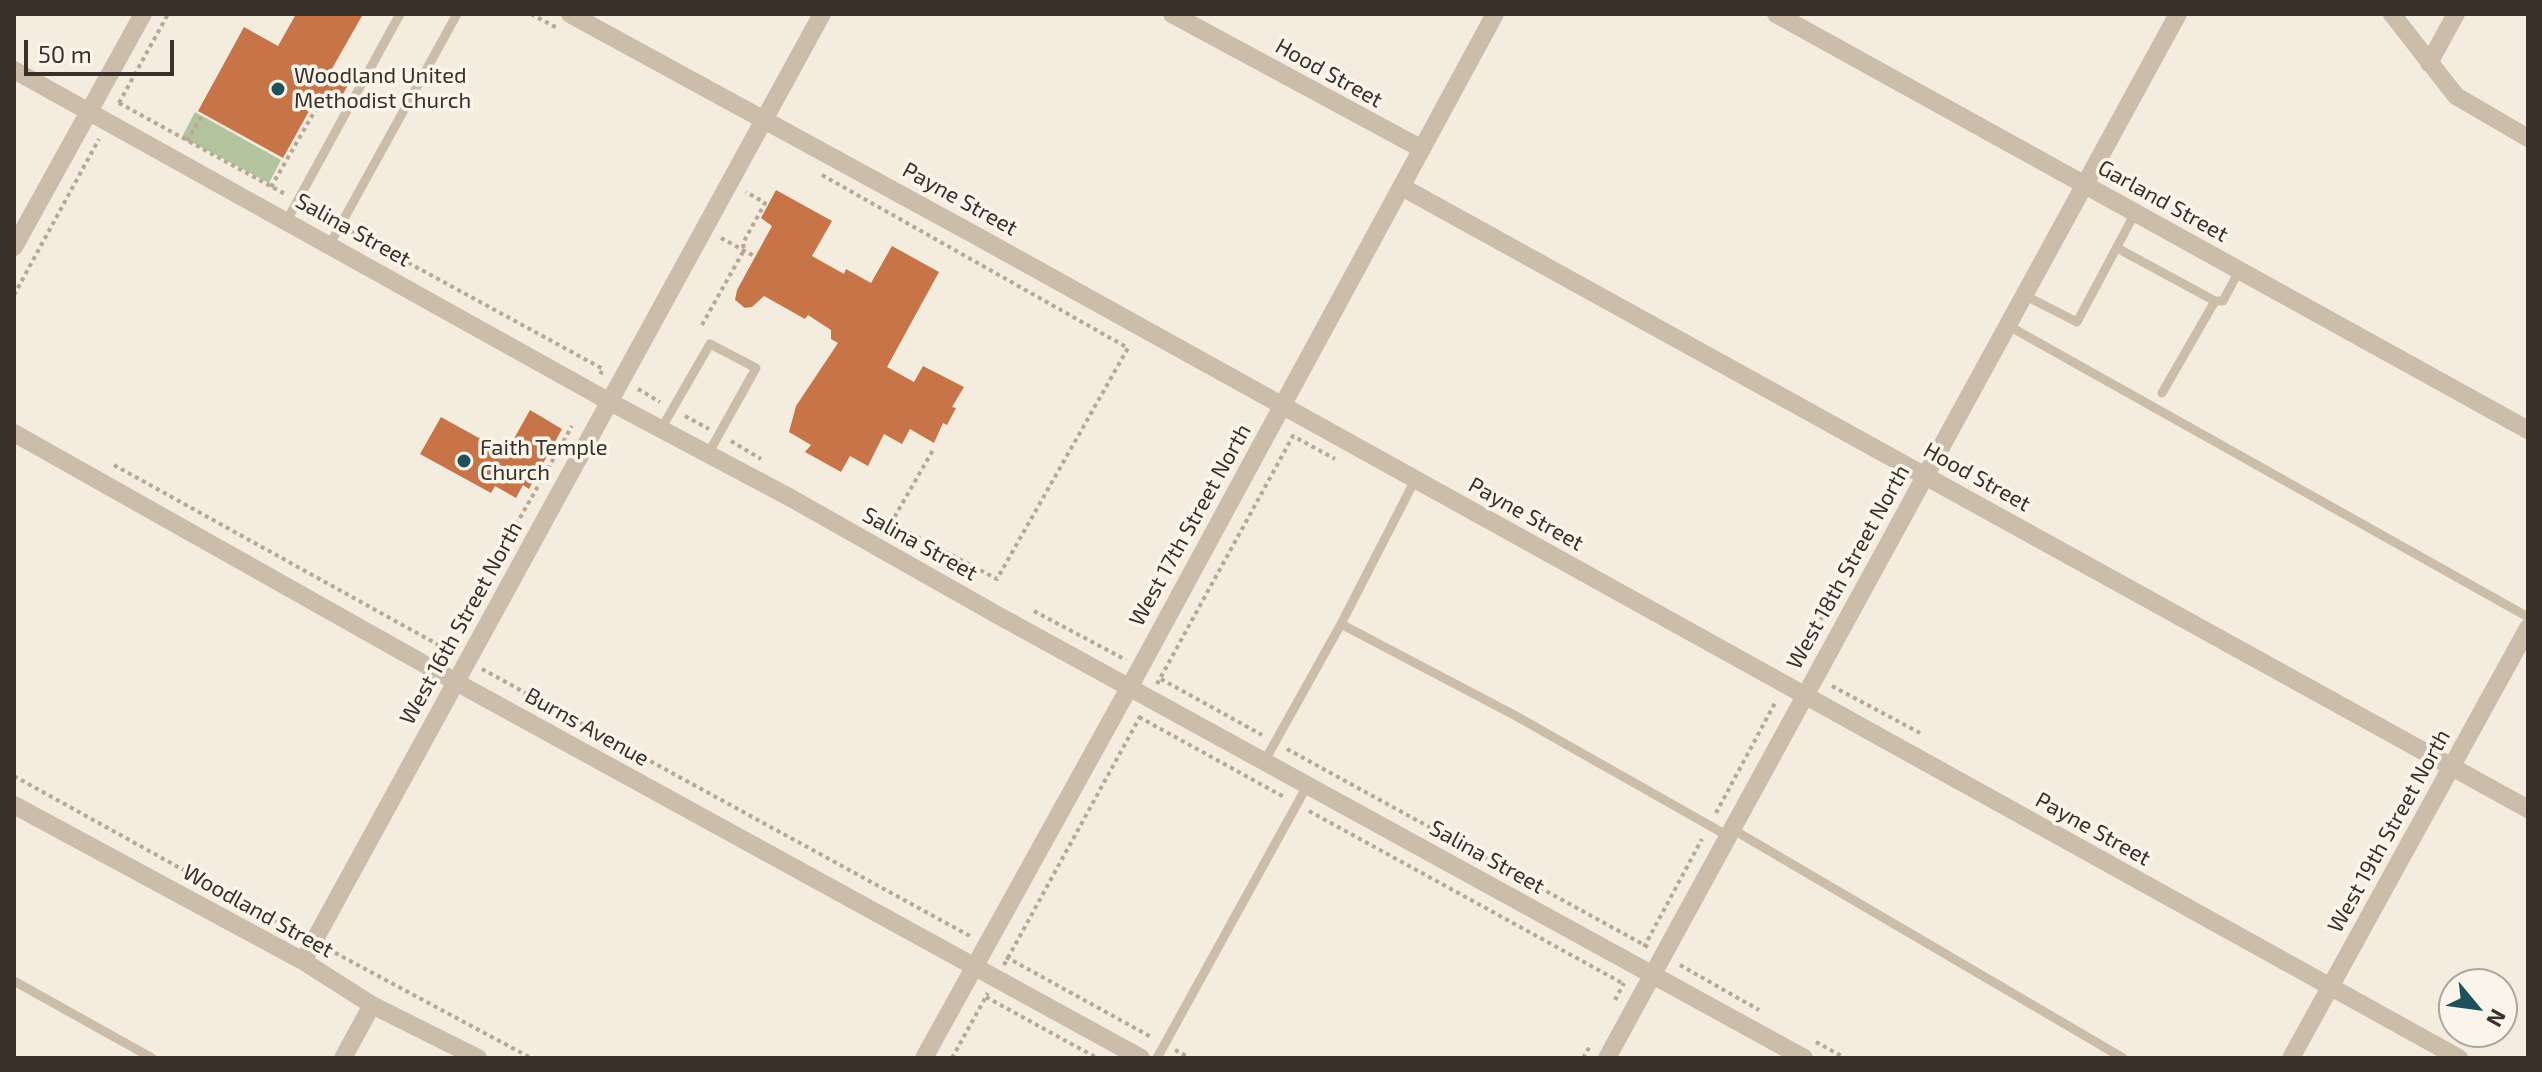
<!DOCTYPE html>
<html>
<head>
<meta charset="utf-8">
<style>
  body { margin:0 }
  #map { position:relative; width:2542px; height:1072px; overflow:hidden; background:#f3ecdf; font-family:"Exo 2",sans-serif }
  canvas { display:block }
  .frame { position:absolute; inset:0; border:16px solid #39302a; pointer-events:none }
  .north { position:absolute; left:2438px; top:968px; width:80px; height:80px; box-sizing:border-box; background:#faf5eb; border:2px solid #ada69e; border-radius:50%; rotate:119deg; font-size:22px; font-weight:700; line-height:32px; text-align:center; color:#39302a }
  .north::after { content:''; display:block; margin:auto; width:28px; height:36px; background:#1e515c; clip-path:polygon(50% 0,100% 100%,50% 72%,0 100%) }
  .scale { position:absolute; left:24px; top:40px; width:150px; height:36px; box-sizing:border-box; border:4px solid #39302a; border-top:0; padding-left:10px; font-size:24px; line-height:28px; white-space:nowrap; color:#39302a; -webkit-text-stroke:6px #faf5eb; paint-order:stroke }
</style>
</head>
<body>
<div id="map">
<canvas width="2542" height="1072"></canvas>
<div class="frame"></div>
<div class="north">N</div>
<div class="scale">50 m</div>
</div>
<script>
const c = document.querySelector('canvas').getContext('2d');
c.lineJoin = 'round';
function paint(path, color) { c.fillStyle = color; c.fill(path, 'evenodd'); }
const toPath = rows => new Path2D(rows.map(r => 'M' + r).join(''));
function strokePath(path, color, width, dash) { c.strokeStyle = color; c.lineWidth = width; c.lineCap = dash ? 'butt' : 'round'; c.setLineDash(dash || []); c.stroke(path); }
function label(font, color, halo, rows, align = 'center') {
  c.font = font + ' "Exo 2",sans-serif'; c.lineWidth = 7; c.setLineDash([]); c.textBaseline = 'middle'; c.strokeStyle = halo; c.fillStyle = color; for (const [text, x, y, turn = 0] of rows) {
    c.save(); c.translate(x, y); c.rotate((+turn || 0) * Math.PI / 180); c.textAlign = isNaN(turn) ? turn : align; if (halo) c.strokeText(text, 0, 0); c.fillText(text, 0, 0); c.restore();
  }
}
paint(toPath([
  [195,112,281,160,269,183,182,137]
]), '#b2c39e');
paint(toPath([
  [296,14,363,14,329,74,348,85,338,103,319,93,283,158,198,111,244,27,278,46],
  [776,190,832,221,812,256,844,274,846,269,871,283,892,246,939,272,887,367,914,382,923,366,964,387,952,407,956,408,947,425,943,423,934,443,910,429,902,444,884,434,868,466,850,456,841,472,805,452,811,445,789,432,796,406,838,343,831,339,831,330,808,315,805,319,764,296,752,307,745,308,735,300,737,290,772,226,761,218],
  [530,410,562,429,529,489,523,485,516,498,495,486,491,493,420,454,441,417,506,453]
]), '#c77548');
strokePath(toPath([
  [531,14,557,28],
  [119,103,285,194],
  [119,103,168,14],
  [187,141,203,114],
  [822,175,1128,348,997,579,891,523,933,450],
  [271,187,320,102],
  [310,208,330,220],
  [352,232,603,369,599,377],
  [721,238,754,256],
  [14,295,99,139],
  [702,325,744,250,743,243,765,203,746,192],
  [638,389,660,402],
  [685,416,709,429],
  [731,441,761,459],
  [114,465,453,653],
  [516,525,572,426],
  [1034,611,1126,660],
  [482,669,968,935,970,931],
  [1794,669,1841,582],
  [1161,679,1262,735],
  [1157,684,1293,436,1335,459],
  [1832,686,1920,733],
  [1139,717,1284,797],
  [1287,749,1648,947],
  [14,776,299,934],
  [1309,811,1624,984],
  [1716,813,1776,701],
  [1644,947,1702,839],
  [328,949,531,1058],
  [1006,957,1153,1038],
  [1004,965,1142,713],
  [1680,965,1759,1010],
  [986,997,1097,1058],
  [1615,1000,1624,983],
  [1816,1042,1845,1058],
  [1175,1050,1190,1058],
  [952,1058,988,993],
  [1583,1058,1590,1046]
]), '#b8a794', 4, [4, 4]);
strokePath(toPath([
  [287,220,400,14],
  [330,244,457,14],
  [2117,248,2215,301,2223,301,2239,271],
  [2024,295,2077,322,2135,213],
  [2007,325,2528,617],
  [2162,393,2215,301],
  [661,429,710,344,756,368,708,454],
  [1415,480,1341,624,1516,716,1728,836],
  [1264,762,1341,624],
  [1732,829,2123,1058],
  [14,981,152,1058],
  [1157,1058,1307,786]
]), '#ccbdaa', 9);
strokePath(toPath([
  [570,14,973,234,2459,1058],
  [1172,14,1422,149],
  [1776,14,2528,430],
  [2392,14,2456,96,2528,138],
  [2429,63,2456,14],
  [14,70,610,402,789,497,1001,617,1804,1058],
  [1402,187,2528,809],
  [14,247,143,14],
  [14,433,456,682,1141,1058],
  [14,805,303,961,372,1005,478,1058],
  [303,961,822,14],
  [343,1058,372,1005],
  [924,1058,1140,668,1495,14],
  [1607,1058,2178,14],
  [2291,1058,2528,628]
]), '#ccbdaa', 18);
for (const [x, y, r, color] of [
  [278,89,8,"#1e515c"],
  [464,461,8,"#1e515c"]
]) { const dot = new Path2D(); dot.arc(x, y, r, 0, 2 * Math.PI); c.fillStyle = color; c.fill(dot); strokePath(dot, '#faf5eb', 3); }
label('22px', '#39302a', '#faf5eb', [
  ["Hood Street",1329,73,29],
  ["Payne Street",960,199,29],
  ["Garland Street",2163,201,29],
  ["Salina Street",353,230,29],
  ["Hood Street",1977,477,29],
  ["Payne Street",1526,514,29],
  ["West 17th Street North",1190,525,-61],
  ["Salina Street",920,544,29],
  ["West 18th Street North",1848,567,-61],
  ["West 16th Street North",461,623,-61],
  ["Burns Avenue",587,727,29],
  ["Payne Street",2093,829,29],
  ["West 19th Street North",2389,831,-61],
  ["Salina Street",1487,857,29],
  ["Woodland Street",258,911,29]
]);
label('22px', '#39302a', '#faf5eb', [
  ["Woodland United",294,76],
  ["Methodist Church",294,101],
  ["Faith Temple",480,448],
  ["Church",480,473]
], 'left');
</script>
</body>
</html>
